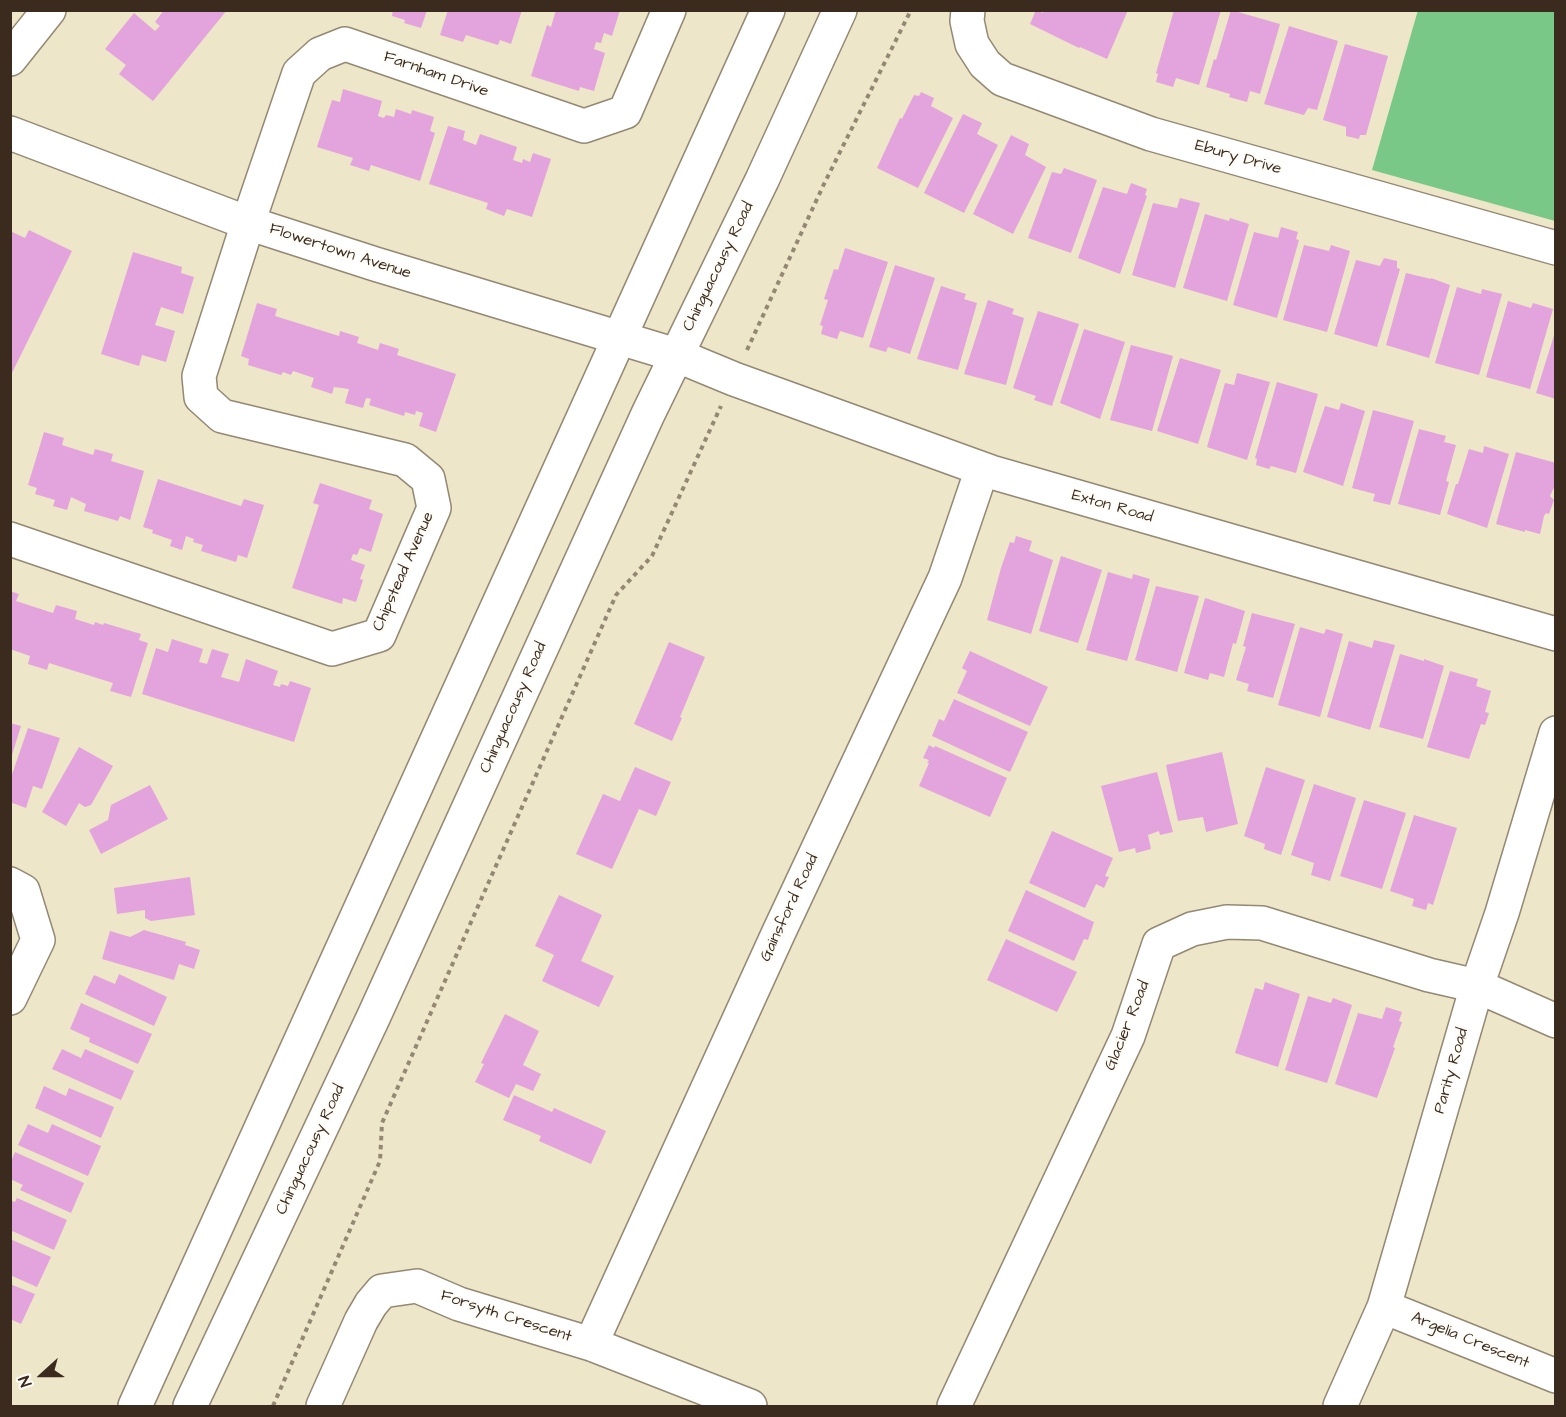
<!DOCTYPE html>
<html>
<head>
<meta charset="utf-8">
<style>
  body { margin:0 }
  #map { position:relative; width:1566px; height:1417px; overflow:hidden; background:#eee6c9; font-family:"Architects Daughter",sans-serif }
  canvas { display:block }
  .frame { position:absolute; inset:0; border:12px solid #3b2a1e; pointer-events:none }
  .north { position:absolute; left:12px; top:1345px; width:60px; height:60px; -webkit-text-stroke:4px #fdfcf7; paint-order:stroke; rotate:249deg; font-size:16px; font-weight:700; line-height:24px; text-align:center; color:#3b2a1e }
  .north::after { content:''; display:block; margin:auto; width:21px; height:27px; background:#3b2a1e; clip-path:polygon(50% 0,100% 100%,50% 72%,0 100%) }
</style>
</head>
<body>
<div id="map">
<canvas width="1566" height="1417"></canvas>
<div class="frame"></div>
<div class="north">N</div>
</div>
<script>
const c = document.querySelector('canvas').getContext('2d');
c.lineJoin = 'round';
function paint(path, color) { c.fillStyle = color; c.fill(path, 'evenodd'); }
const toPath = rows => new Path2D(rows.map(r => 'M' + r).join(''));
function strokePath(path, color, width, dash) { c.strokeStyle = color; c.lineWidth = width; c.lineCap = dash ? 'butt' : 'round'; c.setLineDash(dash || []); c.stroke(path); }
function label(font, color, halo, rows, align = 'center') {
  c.font = font + ' "Architects Daughter",sans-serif'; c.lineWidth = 4.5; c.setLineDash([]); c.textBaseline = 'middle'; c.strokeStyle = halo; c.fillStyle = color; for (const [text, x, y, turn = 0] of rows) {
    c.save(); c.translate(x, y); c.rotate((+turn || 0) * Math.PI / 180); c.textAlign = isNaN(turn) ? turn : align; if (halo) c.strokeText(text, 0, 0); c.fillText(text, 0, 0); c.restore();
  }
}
paint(toPath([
  [1418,10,1555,11,1555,221,1372,170]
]), '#7ac887');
paint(toPath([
  [164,10,227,10,153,101,119,74,126,65,105,49,134,13,155,31,160,26,155,22],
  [393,10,427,10,421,28,404,23,405,20,392,16],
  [448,10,522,10,511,44,500,40,498,45,466,35,463,42,440,35],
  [556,10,620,10,612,36,604,33,601,43,596,42,594,49,605,53,594,91,580,87,579,91,531,76,547,25,551,27],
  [1036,10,1043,13,1044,10,1128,10,1107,59,1080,47,1079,48,1030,24],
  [1174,10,1221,10,1199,85,1176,78,1173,87,1156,82,1158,74,1156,73],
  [1231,10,1280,24,1260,94,1250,91,1247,102,1229,97,1230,94,1206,87,1214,59,1216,60],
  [1289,26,1338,41,1317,110,1308,108,1304,115,1264,104],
  [1345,44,1388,56,1366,135,1360,135,1359,139,1346,136,1346,127,1323,120],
  [343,89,382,101,378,116,384,118,386,115,394,117,396,109,411,114,412,110,434,117,430,131,435,133,420,181,371,165,369,171,350,165,353,158,317,147,332,100,340,102],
  [921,92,934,98,931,106,953,118,918,188,877,168,900,118,902,119,914,95,919,96],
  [963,114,982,123,977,134,998,145,964,213,924,193],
  [448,126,465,131,463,140,476,145,480,134,517,147,513,160,522,163,523,159,530,162,533,153,551,159,532,217,507,209,504,216,486,209,488,203,429,184],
  [1011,135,1029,144,1025,155,1046,167,1013,234,973,214],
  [1064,168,1097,180,1071,253,1028,238,1052,172,1061,174],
  [1131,183,1147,189,1145,195,1147,196,1120,274,1078,258,1103,187,1127,194],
  [1180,198,1200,203,1175,288,1132,275,1153,203,1177,208],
  [1205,214,1229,221,1230,218,1249,224,1227,301,1183,288],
  [1281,227,1298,232,1296,239,1299,240,1277,318,1233,305,1254,232,1278,238],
  [29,230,72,251,10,377,10,231,25,238],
  [1304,245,1329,251,1331,245,1350,251,1327,332,1283,320],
  [845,248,888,262,863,338,840,331,837,339,821,334,823,326,820,325,828,300,824,299,834,269,838,270],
  [133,252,182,267,181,273,194,277,183,314,161,307,155,325,175,331,166,362,142,355,139,366,101,354],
  [1384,258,1397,261,1397,268,1400,269,1377,347,1334,334,1356,260,1380,266],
  [895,265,935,278,910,354,888,347,886,352,869,347],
  [1406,273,1431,279,1431,278,1450,285,1429,358,1386,345],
  [941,286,966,294,964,299,977,303,958,370,917,359],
  [1457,287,1481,294,1482,289,1502,294,1479,375,1435,363],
  [988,300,1014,309,1012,314,1024,318,1006,385,964,374],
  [1508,301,1531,308,1533,303,1553,309,1530,389,1486,377],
  [257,303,277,309,275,316,339,336,340,331,359,337,357,343,378,350,380,343,399,349,397,355,456,374,436,432,419,426,423,413,416,411,415,415,405,412,404,416,369,405,371,399,366,398,363,408,345,403,349,389,334,387,332,394,311,387,314,378,293,371,291,375,283,372,281,375,248,365,249,359,241,356],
  [1038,311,1079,324,1052,406,1034,400,1036,396,1013,388],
  [1084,329,1125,342,1100,419,1060,403],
  [1556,329,1556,399,1536,393],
  [1131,345,1173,356,1152,431,1110,420],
  [1180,358,1221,370,1198,444,1157,431],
  [1237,373,1270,382,1247,460,1207,447,1225,383,1234,385],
  [1277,382,1318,394,1296,473,1271,466,1269,469,1256,465,1257,459,1255,458],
  [1341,403,1365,411,1343,486,1303,472,1325,406,1339,410],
  [1373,410,1414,421,1390,505,1373,501,1375,494,1352,488],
  [1419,429,1446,436,1444,442,1456,445,1446,481,1449,482,1440,515,1398,504],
  [44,432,64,438,62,445,93,455,95,449,113,454,111,461,144,471,130,520,120,516,118,521,84,511,86,504,71,497,67,510,53,506,55,500,35,494,37,488,28,485],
  [1484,446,1509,454,1487,528,1447,514,1456,484,1458,484,1469,449,1483,453],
  [1516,452,1556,463,1556,483,1550,496,1554,500,1549,514,1546,513,1544,516,1540,534,1525,530,1525,532,1496,524],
  [158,479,241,506,244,499,264,505,247,558,238,555,236,562,201,551,203,545,193,542,194,539,186,536,182,550,170,546,172,540,152,533,153,530,143,527],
  [320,483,372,500,369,509,383,514,371,552,360,548,357,555,353,554,351,560,365,565,360,579,363,580,356,602,343,598,342,604,292,588,319,505,313,503],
  [1016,536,1032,541,1029,551,1053,560,1031,634,987,620,1001,568,1010,542,1014,543],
  [1061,556,1102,570,1078,643,1039,631],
  [1108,572,1132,579,1133,574,1150,579,1127,661,1086,650],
  [1156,586,1199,596,1177,672,1135,660],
  [10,591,19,594,16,601,53,613,56,605,77,611,75,619,94,625,95,622,103,625,104,623,141,634,139,640,148,643,131,697,110,691,113,683,49,663,47,670,28,664,30,656,10,649],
  [1205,598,1245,611,1236,644,1233,643,1224,677,1210,673,1208,680,1184,673],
  [1252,613,1295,624,1273,698,1247,691,1249,684,1236,680,1246,647,1243,646],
  [1300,627,1324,634,1326,629,1343,634,1320,717,1278,705],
  [172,639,203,649,199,662,207,664,212,649,229,654,221,677,239,682,246,659,278,671,273,685,280,687,281,684,288,686,290,681,311,688,294,742,142,694,156,648,168,652],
  [1374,640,1395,645,1370,730,1327,717,1349,641,1372,648],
  [669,642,705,657,680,717,682,718,672,741,634,724],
  [970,651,1048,687,1030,726,957,693,967,671,962,668],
  [1400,654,1424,661,1424,659,1444,666,1423,739,1379,727],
  [1450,671,1478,679,1476,686,1491,691,1485,712,1489,713,1485,725,1481,724,1469,759,1427,747],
  [954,699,1028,732,1010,772,932,736,939,719,944,721],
  [10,723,21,726,11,758,10,758],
  [28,728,60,738,42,789,33,786,26,808,10,802,10,780],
  [929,745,934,748,935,746,1007,778,990,817,919,786,929,763,927,763,929,760,923,758],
  [79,747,113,766,91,805,85,807,79,803,66,826,42,812],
  [1222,752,1238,824,1206,832,1203,817,1178,821,1166,765],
  [635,767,671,782,656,816,639,809,612,869,576,854,603,794,620,801],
  [1266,767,1305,780,1281,855,1264,849,1265,844,1244,836],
  [1157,772,1173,832,1160,835,1159,831,1148,835,1151,849,1136,853,1135,848,1119,852,1101,786],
  [1314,784,1356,798,1330,881,1311,875,1314,863,1291,855],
  [150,785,168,819,101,854,89,830,108,820,111,805],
  [1364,800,1406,813,1382,889,1340,876],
  [1414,815,1457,828,1433,905,1428,903,1426,910,1412,906,1414,899,1390,891],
  [1052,831,1113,858,1105,876,1109,877,1104,888,1096,884,1085,908,1029,883],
  [190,877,195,915,151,921,145,918,145,910,117,914,114,888],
  [1026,890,1094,922,1088,940,1084,939,1074,961,1008,931],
  [559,895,602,915,581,961,614,976,599,1007,542,981,554,955,535,946],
  [144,930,186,942,185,945,200,950,194,969,179,964,174,980,102,959,110,931,130,937],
  [1006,939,1077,972,1057,1012,987,980],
  [119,974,167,997,154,1026,85,994,94,975,115,984],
  [1265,982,1300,994,1278,1067,1235,1053,1255,988,1263,990],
  [1308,996,1331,1003,1333,998,1352,1005,1327,1083,1285,1070],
  [81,1003,152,1034,138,1064,89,1042,90,1038,70,1029],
  [1386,1007,1402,1012,1399,1021,1402,1022,1393,1047,1395,1048,1377,1098,1335,1084,1358,1013,1382,1019],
  [505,1014,539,1031,523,1065,541,1074,533,1091,516,1084,509,1098,475,1082,484,1064,481,1063],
  [62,1049,81,1058,85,1049,134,1071,121,1100,52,1069],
  [44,1086,66,1096,69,1088,114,1107,101,1138,35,1108],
  [514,1095,552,1112,554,1108,606,1131,591,1164,539,1141,541,1136,503,1120],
  [28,1124,48,1133,52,1124,101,1146,88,1176,18,1145],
  [15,1152,84,1183,71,1213,20,1190,23,1185,10,1179,10,1164],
  [17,1198,67,1220,54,1250,10,1230,10,1200,15,1202],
  [10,1239,51,1257,37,1287,10,1275],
  [10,1284,35,1294,21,1324,10,1319]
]), '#e3a3dc');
const minor = toPath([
  [968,10,967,21,972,44,985,64,1002,79,1151,134,1556,248],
  [10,59,49,10],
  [676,355,734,379,991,472,1556,634],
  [10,539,332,649,379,635,434,508,428,479,405,460,222,416,201,397,199,376,248,223,299,73,320,54,345,44,584,126,625,112,669,10],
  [10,884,23,891,38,940,10,998],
  [1384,1307,1556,1376],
  [591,1344,778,934,945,578,982,469],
  [323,1406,361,1321,371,1304,382,1291,417,1286,459,1304,591,1344,750,1406],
  [954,1406,1128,1036,1159,944,1192,929,1227,922,1262,923,1429,975,1477,986,1556,1021],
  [1340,1406,1384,1307,1477,986,1502,913,1556,733]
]);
const tertiary = toPath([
  [10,133,248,223,375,264,676,355]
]);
const secondary = toPath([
  [135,1406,768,10],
  [190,1406,373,1018,648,414,762,180,840,10]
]);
strokePath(minor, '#948874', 36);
strokePath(tertiary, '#948874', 36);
strokePath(secondary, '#948874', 36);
strokePath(toPath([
  [747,350,824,184,911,10],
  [273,1406,380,1161,382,1123,616,595,652,556,721,406]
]), '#948874', 4, [4.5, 4.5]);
strokePath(minor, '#fff', 33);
strokePath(tertiary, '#fff', 33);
strokePath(secondary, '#fff', 33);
label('16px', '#3b2a1e', '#fdfcf7', [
  ["Farnham Drive",436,75,19],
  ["Ebury Drive",1238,158,16],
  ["Flowertown Avenue",340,252,18],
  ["Chinguacousy Road",719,267,-64],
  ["Exton Road",1112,507,16],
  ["Chipstead Avenue",404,572,-66],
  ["Chinguacousy Road",514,708,-66],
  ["Gainsford Road",790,908,-65],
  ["Glacier Road",1128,1026,-68],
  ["Parity Road",1452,1071,-74],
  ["Chinguacousy Road",311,1150,-65],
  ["Forsyth Crescent",506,1317,18],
  ["Argelia Crescent",1470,1341,22]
]);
</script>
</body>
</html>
